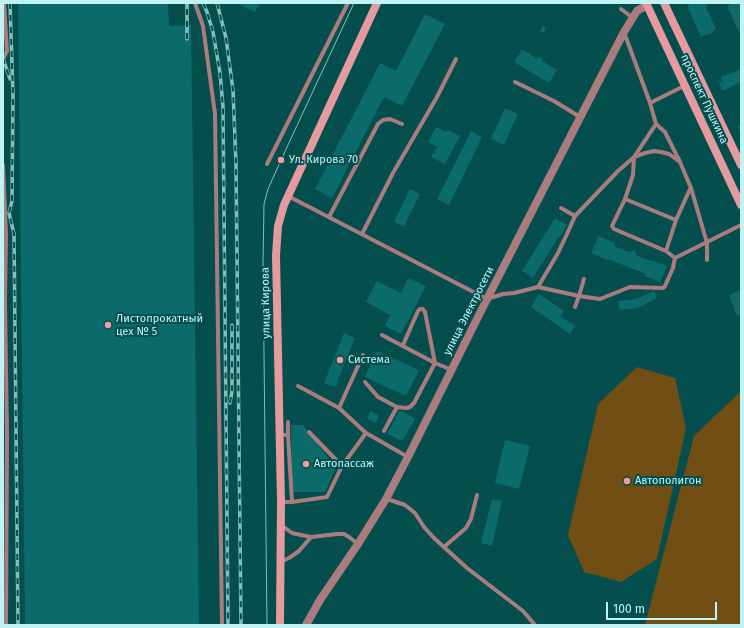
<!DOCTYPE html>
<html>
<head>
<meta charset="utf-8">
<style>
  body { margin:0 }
  #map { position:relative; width:744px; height:628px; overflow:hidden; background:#044e4e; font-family:"Fira Sans",sans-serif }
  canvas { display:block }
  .frame { position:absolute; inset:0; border:4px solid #c0f4f4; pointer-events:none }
  .scale { position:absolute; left:606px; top:602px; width:111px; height:18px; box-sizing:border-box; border:2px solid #c0f4f4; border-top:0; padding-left:5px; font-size:12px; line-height:14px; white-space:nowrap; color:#c0f4f4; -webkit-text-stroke:3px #044e4e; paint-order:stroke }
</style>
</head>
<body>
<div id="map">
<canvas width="744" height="628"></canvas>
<div class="frame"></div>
<div class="scale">100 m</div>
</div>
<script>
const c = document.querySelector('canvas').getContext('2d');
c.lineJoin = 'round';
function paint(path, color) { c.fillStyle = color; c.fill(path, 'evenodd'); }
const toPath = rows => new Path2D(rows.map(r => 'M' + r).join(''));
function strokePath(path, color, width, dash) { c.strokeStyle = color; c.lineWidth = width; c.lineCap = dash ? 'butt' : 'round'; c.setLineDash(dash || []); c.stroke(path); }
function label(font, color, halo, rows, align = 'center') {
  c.font = font + ' "Fira Sans",sans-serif'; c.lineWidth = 4; c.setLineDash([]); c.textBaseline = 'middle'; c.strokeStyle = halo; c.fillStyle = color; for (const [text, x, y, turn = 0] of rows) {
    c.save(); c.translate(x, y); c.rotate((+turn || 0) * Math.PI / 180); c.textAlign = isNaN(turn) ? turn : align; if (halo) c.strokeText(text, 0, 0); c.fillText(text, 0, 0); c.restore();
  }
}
paint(toPath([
  [637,367,675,378,686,428,657,559,621,582,584,572,568,535,598,404],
  [741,391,741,625,645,625,694,436]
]), '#704e14');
paint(toPath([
  [18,3,168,3,169,26,191,25,199,625,25,625],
  [237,3,260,3,255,12],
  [689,3,708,3,706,7,716,29,712,32,712,33,708,35,707,34,701,37,688,8],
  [729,3,732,3,733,4,735,3,741,3,741,31,739,32,727,6,730,5],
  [425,14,445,24,402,106,384,97,332,198,315,189,380,63,396,71],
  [543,26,546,28,544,33,540,31],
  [522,49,537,59,538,57,543,59,542,61,557,70,549,83,514,62],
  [741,69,741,82,722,91,719,83,723,82,721,77],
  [505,108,518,114,504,145,491,139],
  [741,124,741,133,737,126],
  [436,127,446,132,447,130,460,136,445,164,431,157,437,147,428,142],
  [471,131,482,137,449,205,437,199],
  [410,189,420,194,404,227,394,222],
  [555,218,567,225,560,237,559,236,533,278,522,271],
  [599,236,615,243,614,246,629,252,635,250,636,255,651,261,651,260,667,266,660,282,645,276,646,274,608,259,607,260,591,253],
  [408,278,426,286,401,334,385,326,390,315,366,302,377,281,401,293],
  [741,290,741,314,737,316,729,295],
  [654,291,657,298,637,308,619,310,618,301,636,299],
  [539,294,564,311,560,316,575,326,570,334,531,307],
  [344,333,355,338,335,387,324,383],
  [377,351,419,370,406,396,365,377],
  [400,410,415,419,402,441,387,434],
  [370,411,379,415,376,423,367,419],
  [291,425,303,425,336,468,325,492,292,492],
  [505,440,530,446,519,489,495,483],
  [492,499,502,501,492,546,481,543]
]), '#0b6b6b');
strokePath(toPath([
  [195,3,203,26,215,114,222,625],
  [621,9,633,18],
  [624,32,650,103,656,124,665,132,680,162,691,188,707,243,707,260],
  [3,59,7,51,4,3],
  [515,82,554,101,580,117],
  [650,103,686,85],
  [267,164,348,3],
  [3,165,6,234,5,303,7,434,6,625],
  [288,196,487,299,503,294,514,293,538,287,558,253,567,234,575,216,618,171,634,157,645,153,654,151,661,152,669,154,680,162],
  [625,199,676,220,666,251,614,229,612,226,625,199,633,175,634,157,656,124],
  [561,208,575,216],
  [329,217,378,124,383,120,390,119,402,124],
  [676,220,690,189],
  [362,234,393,173,437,97,456,59],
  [666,251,675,258],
  [538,287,579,296,600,299,630,287,663,288,665,286,673,268,675,258,741,225],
  [575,307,579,296,584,279],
  [382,335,435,363,452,370],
  [365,382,378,397,397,407,406,408,410,407,414,403,435,363,425,312,423,309,420,309,418,311,403,345],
  [298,386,339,408,366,433,408,457],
  [339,408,363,355],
  [288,422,288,435],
  [384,431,397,407],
  [279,435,288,435,292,502,281,502],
  [342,466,366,433],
  [387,499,405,505,415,513,424,527,434,538,467,568,523,611,535,625],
  [292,502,327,497,342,466,309,432],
  [281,525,292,533,311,537,337,534,344,534,349,537,358,544],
  [444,547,466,528,471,519,477,495],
  [280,562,289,558,299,551,311,537]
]), '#ab7c7e', 4);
strokePath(toPath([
  [306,625,320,600,358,544,386,499,408,457,487,299,624,32,637,11,647,5]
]), '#ab7c7e', 8);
strokePath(toPath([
  [646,3,741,205],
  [664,3,741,165],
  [280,625,281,502,276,255,278,226,284,205,377,3]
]), '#e49a9e', 8);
strokePath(toPath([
  [267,625,263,263,264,204,268,189,281,160,354,3]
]), '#83bebe', 1);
const rail = toPath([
  [10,3,13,95,12,201,9,213,14,234,18,625],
  [203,3,207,12,213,32,220,73,223,107,228,625],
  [217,3,226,38,233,90,236,165,241,625],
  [187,39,187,3],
  [3,58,10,79],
  [230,403,232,391,232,325]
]);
strokePath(rail, '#83bebe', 3.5);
strokePath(rail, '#044e4e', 2, [6]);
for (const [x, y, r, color] of [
  [281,160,4,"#f49aa0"],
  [108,325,4,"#f49aa0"],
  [340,360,4,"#f49aa0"],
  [306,464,4,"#f49aa0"],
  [627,481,4,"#f49aa0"]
]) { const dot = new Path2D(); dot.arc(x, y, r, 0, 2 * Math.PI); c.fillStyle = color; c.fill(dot); strokePath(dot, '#044e4e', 1.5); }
label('11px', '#c0f4f4', '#044e4e', [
  ["проспект Пушкина",704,99,65],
  ["улица Кирова",266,303,-91],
  ["улица Электросети",469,311,-63]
]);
label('11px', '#c0f4f4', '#044e4e', [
  ["Ул. Кирова 70",289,160],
  ["Листопрокатный",116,319],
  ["цех № 5",116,332],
  ["Система",348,360],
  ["Автопассаж",314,464],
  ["Автополигон",635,481]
], 'left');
</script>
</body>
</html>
